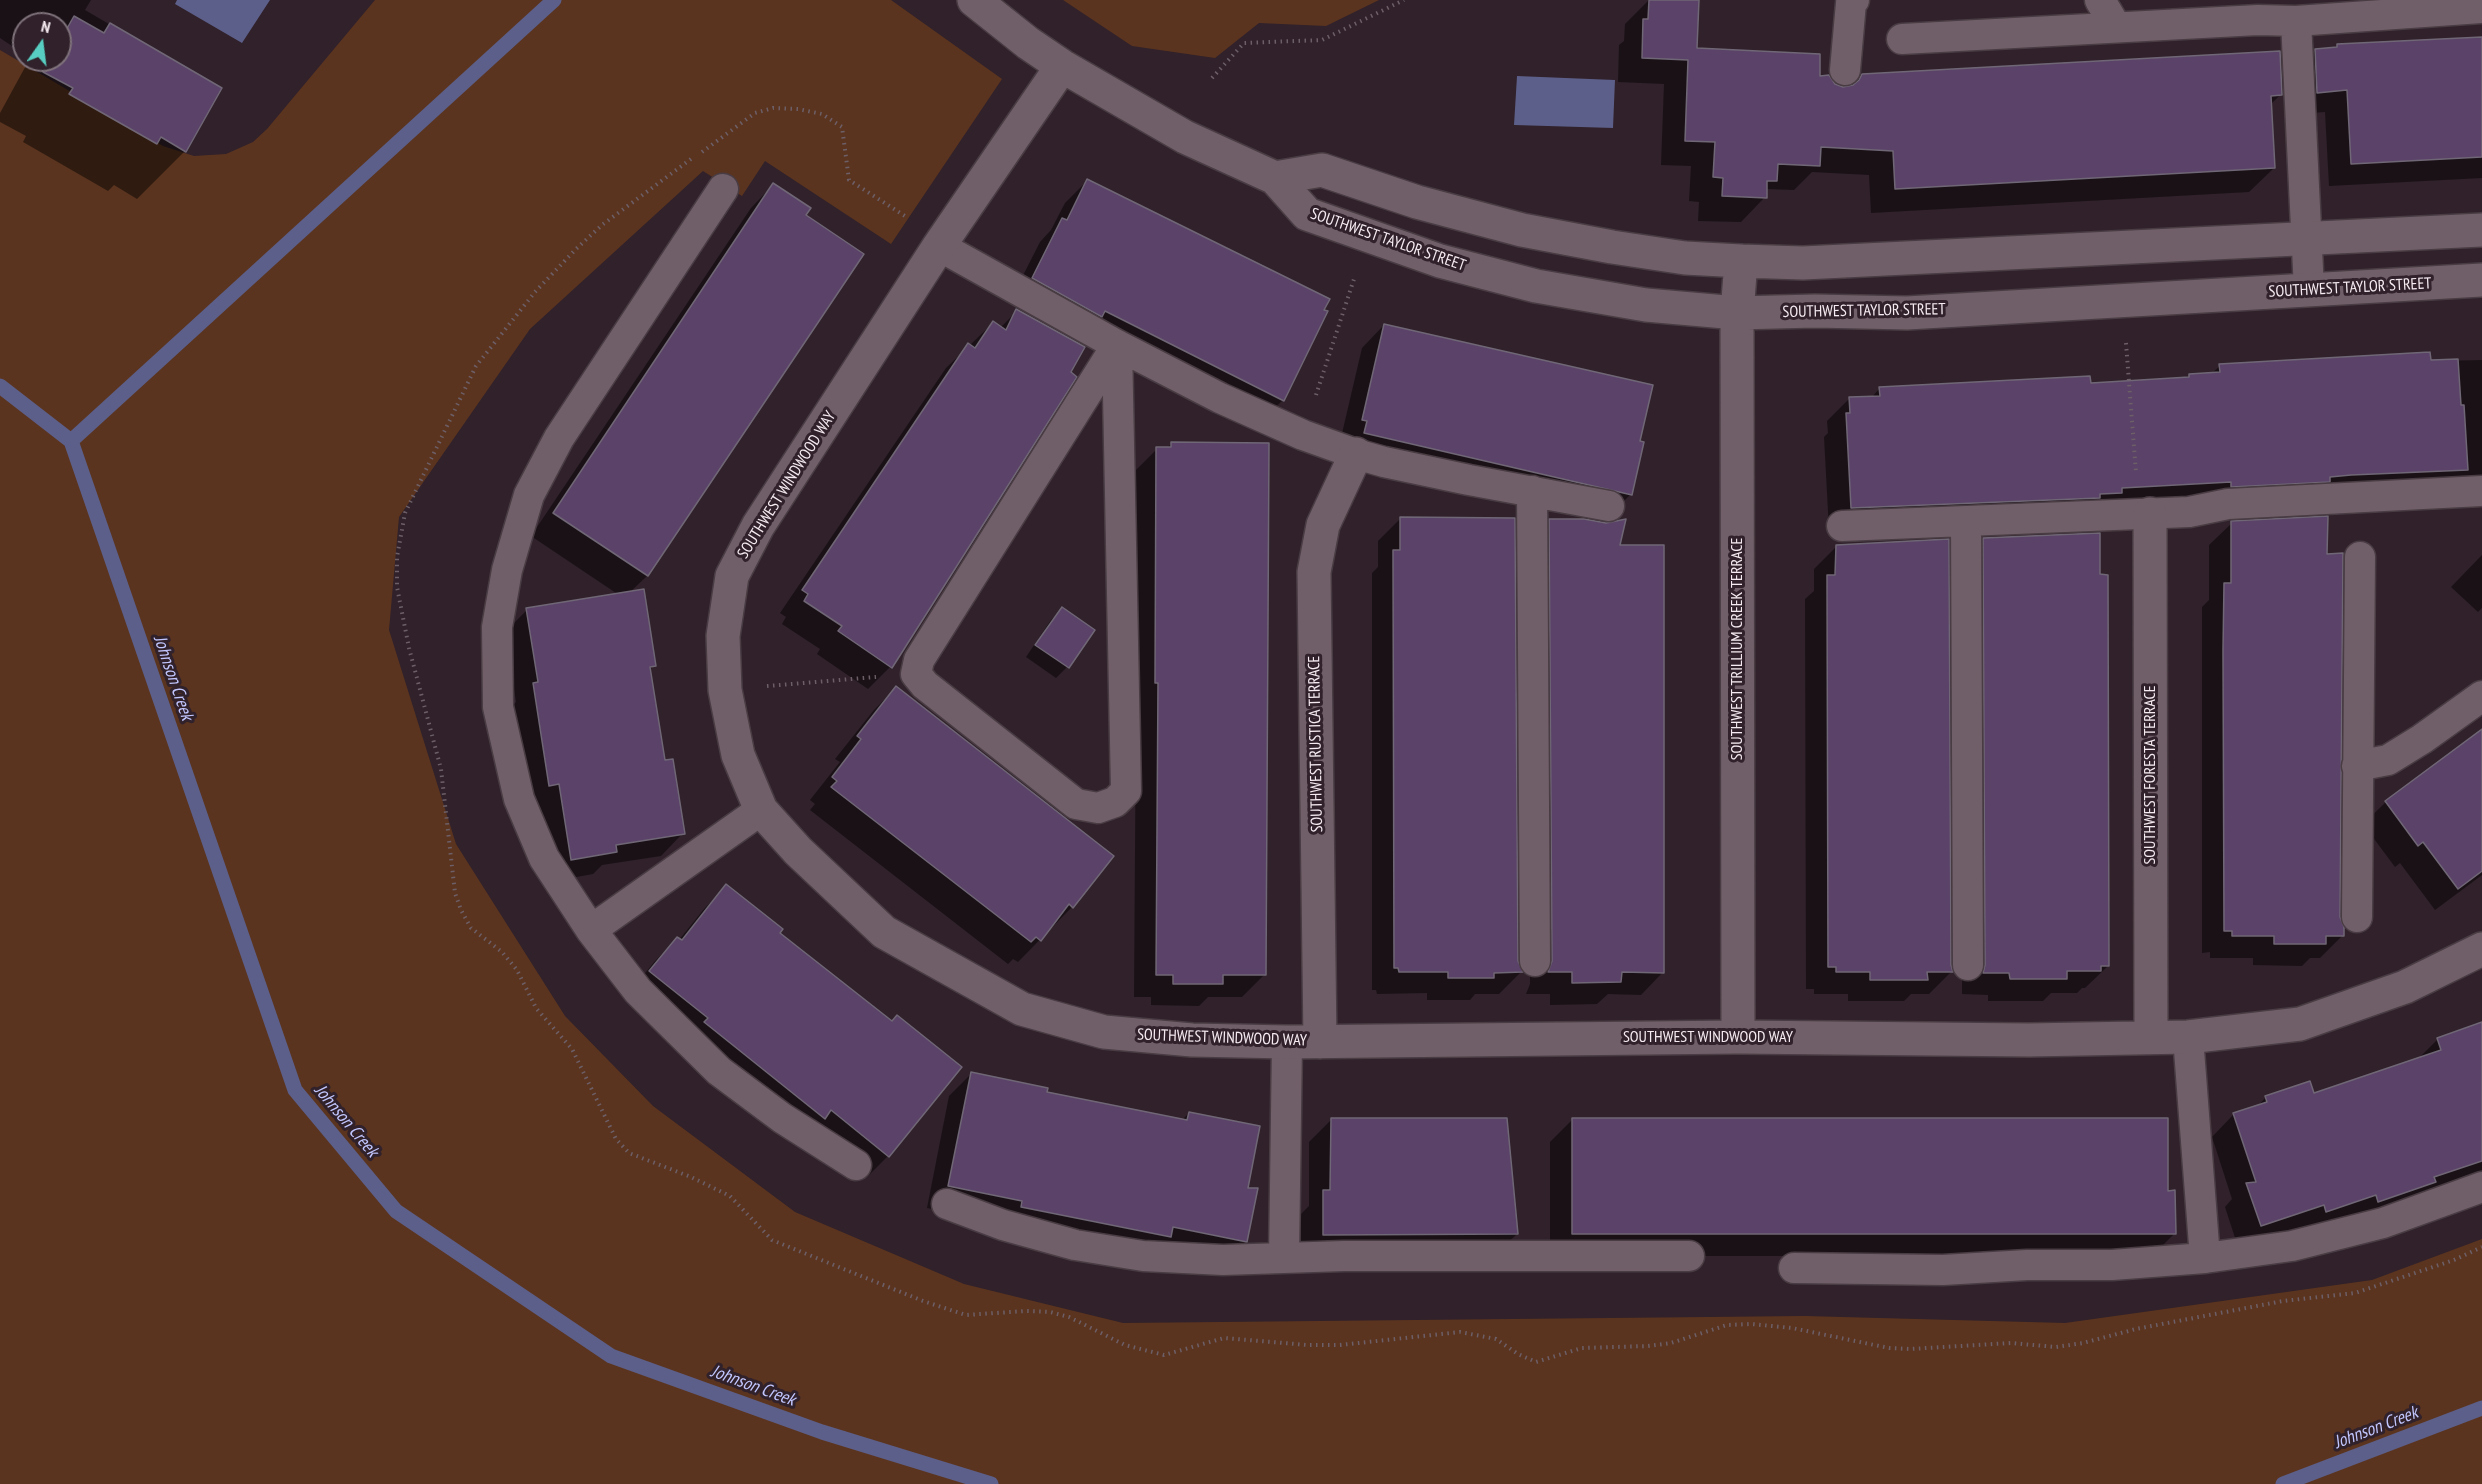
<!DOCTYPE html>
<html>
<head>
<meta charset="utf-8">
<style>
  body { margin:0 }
  #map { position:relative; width:2482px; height:1484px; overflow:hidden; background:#30212a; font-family:"PT Sans Narrow",sans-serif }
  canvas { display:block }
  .north { position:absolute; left:12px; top:12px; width:60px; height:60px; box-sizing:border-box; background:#30212a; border:2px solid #7f727a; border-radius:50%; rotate:14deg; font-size:16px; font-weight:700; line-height:24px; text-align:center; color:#f6ebf1 }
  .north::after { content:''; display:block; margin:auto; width:21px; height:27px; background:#57cec1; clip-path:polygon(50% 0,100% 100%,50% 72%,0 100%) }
</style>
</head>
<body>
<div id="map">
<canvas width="2482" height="1484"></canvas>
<div class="north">N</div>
</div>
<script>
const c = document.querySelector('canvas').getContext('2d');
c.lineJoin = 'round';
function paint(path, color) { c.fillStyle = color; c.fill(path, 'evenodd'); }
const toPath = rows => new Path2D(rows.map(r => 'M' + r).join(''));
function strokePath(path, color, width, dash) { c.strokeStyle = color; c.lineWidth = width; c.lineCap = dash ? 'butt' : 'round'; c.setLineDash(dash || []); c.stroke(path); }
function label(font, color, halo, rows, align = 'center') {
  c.font = font + ' "PT Sans Narrow",sans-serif'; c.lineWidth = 6; c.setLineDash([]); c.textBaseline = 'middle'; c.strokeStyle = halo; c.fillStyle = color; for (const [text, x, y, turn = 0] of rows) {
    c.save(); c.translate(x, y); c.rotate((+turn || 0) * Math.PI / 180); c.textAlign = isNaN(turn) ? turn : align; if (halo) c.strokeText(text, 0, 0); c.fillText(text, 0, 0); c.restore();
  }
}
paint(toPath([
  [375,0,891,0,1002,79,891,244,765,161,742,196,703,171,530,329,399,517,389,630,456,844,565,1016,653,1106,795,1212,964,1284,1123,1323,1805,1316,2065,1323,2372,1280,2482,1239,2482,1484,0,1484,0,50,163,146,194,156,226,154,253,142,267,129],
  [1063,0,1379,0,1326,26,1259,23,1215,58,1132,46]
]), '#5b341f');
paint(toPath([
  [177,0,270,0,242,43,175,4],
  [1517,76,1615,80,1613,128,1514,125]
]), '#5c5f89');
paint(toPath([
  [0,0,91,0,85,10,220,89,185,151,137,199,114,185,108,191,23,142,26,136,0,122,0,113,29,60,60,60,60,24,24,24,24,54,0,38],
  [1649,0,1675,0,1695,49,1818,78,1843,89,1850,87,1862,75,2281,94,2270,105,2274,168,2249,192,1871,213,1869,175,1812,172,1794,190,1767,189,1765,197,1741,222,1698,221,1699,202,1689,201,1691,166,1661,165,1664,84,1618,82,1619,45,1624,41,1625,24],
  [2482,38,2482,178,2329,186,2325,112,2295,114,2293,73,2315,50,2335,49,2338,46],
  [1087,181,1283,400,1260,422,1010,301,1040,242,1051,230,1065,203],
  [773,185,804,216,862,255,647,576,629,593,654,665,649,671,664,762,683,833,661,856,602,865,593,874,549,882,527,807,511,707,516,702,505,632,527,610,619,595,531,536,751,208],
  [1017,311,1069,373,1075,377,890,667,868,689,817,654,820,649,782,624,786,617,780,613,946,368,993,323,1000,328],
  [1384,325,1638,442,1631,494,1608,517,1340,442,1362,348],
  [2482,360,2482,489,1829,530,1824,437,1828,433,1827,421,1849,399,1871,398,1880,388,2089,385,2186,379,2190,375,2211,374,2220,366],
  [1171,444,1264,975,1242,997,1208,997,1199,1006,1151,1005,1151,997,1134,997,1136,705,1133,705,1135,471,1157,449,1166,449],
  [1400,519,1516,961,1521,972,1499,994,1475,994,1470,1000,1427,1000,1427,993,1377,994,1376,990,1372,990,1372,573,1378,567,1378,541],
  [1550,520,1619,546,1663,972,1641,995,1608,994,1597,1004,1550,1005,1550,994,1526,994,1530,984,1528,543],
  [2232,523,2325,555,2338,917,2342,936,2320,958,2310,958,2302,966,2253,965,2253,958,2210,958,2210,952,2202,953,2202,607,2209,600,2209,545],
  [1984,539,2108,966,2085,988,2082,988,2077,993,2051,993,2043,1001,1988,1001,1988,995,1962,994,1962,561],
  [1836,547,1951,972,1929,994,1911,994,1904,1001,1848,1001,1848,994,1814,994,1814,989,1806,989,1805,599,1814,591,1814,569],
  [2482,555,2482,608,2478,612,2451,587],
  [1062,609,1067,667,1056,678,1026,657,1051,620],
  [896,688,1072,907,1018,962,1013,959,1008,964,810,810,815,804,810,800,840,762,835,759,874,710],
  [2482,731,2482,875,2435,910,2400,863,2395,867,2363,824,2386,802],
  [727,886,778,933,892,1022,888,1156,866,1178,628,994,655,961,677,939,679,940,704,909],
  [2438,1039,2482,1043,2482,1170,2463,1177,2457,1183,2412,1204,2304,1233,2301,1227,2238,1247,2225,1207,2232,1199,2212,1137,2234,1114,2257,1107,2266,1097,2313,1095,2417,1060],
  [971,1074,1046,1093,1182,1120,1189,1113,1246,1190,1246,1241,1223,1264,927,1208,949,1096],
  [1573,1119,2174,1234,2152,1256,1550,1256,1550,1142],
  [1331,1120,1517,1234,1494,1256,1301,1256,1301,1214,1309,1206,1309,1142]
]), '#0007');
strokePath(toPath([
  [0,386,71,441,295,1090,396,1211,611,1356,822,1432,991,1484],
  [71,441,554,0],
  [2283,1484,2482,1408]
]), '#5c5f89', 15);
const building = toPath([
  [1649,0,1699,0,1697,48,1820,54,1820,76,1829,75,1835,84,1843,87,1853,85,1859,80,1862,74,2280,51,2282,95,2271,96,2275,168,1895,189,1893,151,1821,147,1820,166,1778,164,1777,181,1767,181,1767,198,1722,196,1723,178,1713,177,1715,142,1685,141,1688,60,1642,58,1643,19,1648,19,1649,0],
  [74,16,104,33,110,23,222,88,186,152,161,137,157,144,69,94,73,88,43,72,50,60,60,60,60,41,74,16],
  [2482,37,2482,157,2351,164,2347,90,2317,93,2315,49,2337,47,2337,44,2482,37],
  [1087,179,1330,299,1324,310,1328,311,1284,401,1111,314,1105,311,1102,317,1032,278,1062,218,1067,220,1087,179],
  [773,183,811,208,806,215,864,254,648,576,553,513,773,183],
  [1016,309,1085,347,1071,372,1077,377,892,668,838,631,842,626,804,601,808,594,802,590,968,343,975,348,993,321,1006,330,1016,309],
  [1384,324,1653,385,1640,441,1644,442,1632,495,1364,433,1367,421,1362,420,1384,324],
  [2430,352,2431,360,2458,359,2461,405,2464,405,2468,470,2351,475,2330,477,2330,482,2231,487,2231,482,2122,488,2122,493,2100,494,2100,498,1851,508,1846,413,1850,413,1849,397,1880,396,1879,387,2090,376,2091,383,2189,377,2189,374,2220,372,2219,364,2430,352],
  [1171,442,1269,443,1266,975,1223,975,1223,984,1173,984,1173,975,1156,975,1158,683,1155,683,1156,447,1171,447,1171,442],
  [2328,516,2327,554,2343,553,2340,917,2344,927,2344,936,2326,936,2326,944,2274,944,2274,936,2232,936,2232,931,2224,931,2223,650,2224,583,2231,583,2231,521,2328,516],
  [1400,517,1515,518,1518,961,1523,972,1494,973,1494,978,1448,978,1448,972,1399,972,1398,968,1394,968,1393,550,1400,550,1400,517],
  [1549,519,1584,519,1606,523,1626,519,1620,545,1664,545,1664,973,1622,972,1621,982,1572,983,1572,972,1548,972,1552,961,1549,519],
  [2100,533,2100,574,2108,575,2109,966,2101,966,2101,971,2067,971,2067,979,2010,979,2009,973,1983,973,1985,965,1983,538,2100,533],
  [1949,539,1951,965,1953,972,1927,972,1928,980,1870,980,1870,972,1836,972,1836,967,1828,967,1827,575,1835,575,1836,545,1949,539],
  [644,589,656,666,650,667,665,760,673,759,685,834,616,845,617,852,571,860,559,784,549,786,533,683,538,682,526,608,644,589],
  [1062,607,1095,630,1069,668,1035,645,1062,607],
  [896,686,1114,856,1073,908,1069,904,1041,941,1036,937,1031,942,831,787,837,781,832,777,861,739,857,736,896,686],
  [2482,729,2482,871,2458,889,2423,842,2418,846,2385,801,2482,729],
  [726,884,783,929,780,933,892,1021,897,1015,962,1067,889,1157,831,1110,825,1119,704,1022,708,1018,649,971,677,937,682,940,726,884],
  [2482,1022,2482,1161,2434,1177,2436,1182,2378,1202,2376,1195,2326,1212,2324,1205,2261,1226,2246,1183,2256,1182,2233,1113,2267,1102,2265,1096,2310,1081,2314,1093,2441,1050,2437,1038,2482,1022],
  [971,1072,1048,1088,1047,1092,1187,1120,1189,1112,1260,1126,1248,1188,1258,1188,1247,1242,1173,1227,1171,1237,1021,1207,1022,1201,948,1186,971,1072],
  [1331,1118,1507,1118,1518,1234,1323,1235,1323,1190,1330,1190,1331,1118],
  [1572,1118,2168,1118,2168,1191,2175,1190,2176,1234,1572,1234,1572,1118]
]);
paint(building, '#5a4268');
strokePath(building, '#706776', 1.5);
const service = toPath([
  [2100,0,2116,27],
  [2296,21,2309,290],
  [1902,39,2258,20,2296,21,2482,8],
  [1845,70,1851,3,1854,0],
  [723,189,559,438,529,495,507,570,497,627,498,707,519,799,544,858,591,930,638,991,719,1071,782,1118,856,1165],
  [939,246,1117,345,1220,398,1303,435,1356,454,1384,462,1469,480,1609,506],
  [1117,345,1126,791,1115,802,1098,808,1076,804,925,685,916,674,919,660,1117,345],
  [1532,491,1535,961],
  [1966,521,1968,965],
  [1842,526,2189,512,2228,504,2482,491],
  [2357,766,2388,760,2422,739,2482,696],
  [2357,917,2360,557],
  [591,930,761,810],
  [2188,1037,2205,1258],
  [947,1204,1003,1225,1075,1245,1143,1256,1223,1260,1344,1256,1689,1256],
  [1284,1258,1287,1042],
  [1794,1268,1943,1270,2027,1265,2112,1265,2205,1258,2292,1246,2383,1223,2482,1187]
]);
const minor = toPath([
  [974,0,1028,43,1062,66,1185,137,1275,178,1307,214,1440,261,1536,286,1646,305,1737,313,1815,311,1907,313,2482,280],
  [1062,66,939,246,758,526,732,576,723,636,725,690,738,755,761,810,798,851,884,932,1022,1009,1104,1032,1192,1040,1287,1042,1738,1037,2029,1040,2188,1037,2300,1024,2405,987,2482,949],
  [1275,178,1322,170,1417,202,1522,230,1612,247,1685,258,1741,261,1803,263,2482,230],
  [2150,514,2151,1037],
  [1738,1037,1737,313,1741,261],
  [1320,1042,1314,572,1323,525,1356,454]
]);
strokePath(service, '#493c43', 33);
strokePath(minor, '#493c43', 36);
strokePath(toPath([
  [1212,78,1244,43,1322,40,1404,0],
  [702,152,755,113,773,108,798,109,822,114,842,127,849,180,908,218],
  [691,159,602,225,576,249,535,292,476,366,405,513,397,557,397,587,409,648,441,769,455,893,461,910,471,928,502,952,517,970,536,1008,572,1049,616,1139,629,1153,691,1177,730,1196,772,1240,923,1301,966,1315,1026,1311,1050,1312,1069,1317,1125,1345,1164,1355,1224,1338,1307,1345,1340,1345,1460,1332,1496,1339,1518,1354,1536,1362,1582,1348,1648,1346,1671,1343,1727,1325,1751,1324,1792,1328,1889,1348,1910,1349,2011,1343,2056,1347,2083,1343,2136,1329,2283,1301,2355,1293,2454,1260,2482,1247],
  [2126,343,2136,473],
  [1316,395,1355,276],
  [767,686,876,677]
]), '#6d5f67', 4, [1.5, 4.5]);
strokePath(service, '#705f68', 30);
strokePath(minor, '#705f68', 33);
label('16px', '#f6ebf1', '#30212a', [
  ["SOUTHWEST TAYLOR STREET",1388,240,19],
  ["SOUTHWEST TAYLOR STREET",2350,288,-3],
  ["SOUTHWEST TAYLOR STREET",1864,311,-1],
  ["SOUTHWEST WINDWOOD WAY",787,485,-58],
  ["SOUTHWEST TRILLIUM CREEK TERRACE",1737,649,-90],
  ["SOUTHWEST RUSTICA TERRACE",1316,744,-91],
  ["SOUTHWEST FORESTA TERRACE",2150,775,-90],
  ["SOUTHWEST WINDWOOD WAY",1708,1037],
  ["SOUTHWEST WINDWOOD WAY",1222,1038,2]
]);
label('italic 18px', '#c2c6fe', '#30212a', [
  ["Johnson Creek",173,678,71],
  ["Johnson Creek",346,1121,50],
  ["Johnson Creek",753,1386,20],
  ["Johnson Creek",2376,1428,-21]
]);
</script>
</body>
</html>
